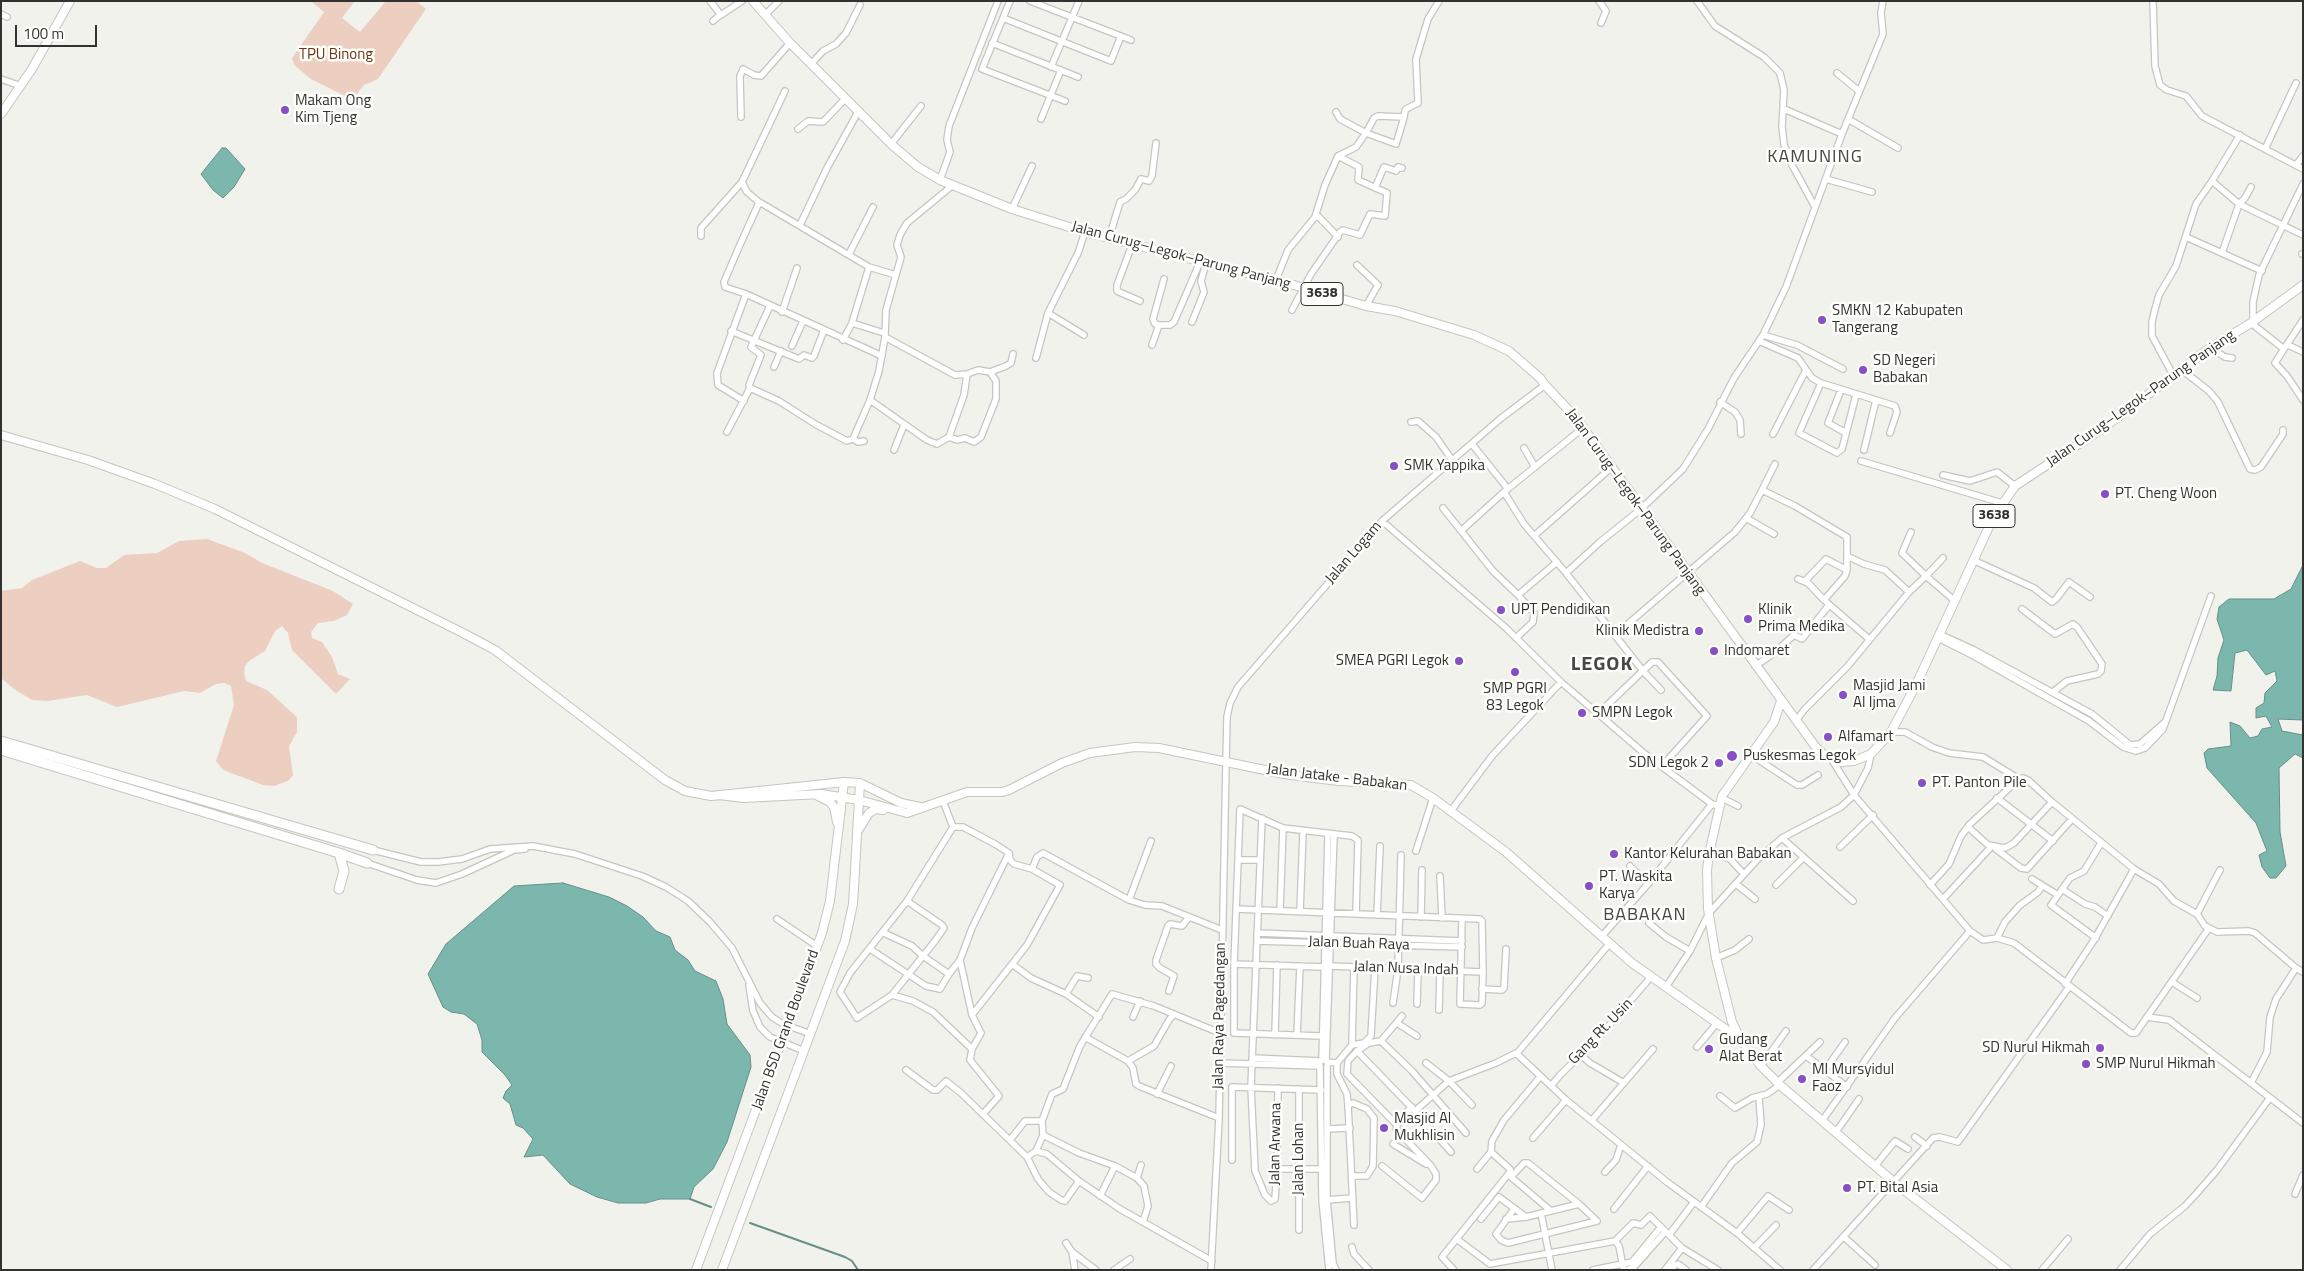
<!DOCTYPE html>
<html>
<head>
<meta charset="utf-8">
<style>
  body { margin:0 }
  #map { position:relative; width:2304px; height:1271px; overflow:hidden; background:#f1f2eb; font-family:"Titillium Web",sans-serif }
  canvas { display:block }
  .frame { position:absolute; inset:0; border:2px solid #323330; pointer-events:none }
  .scale { position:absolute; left:15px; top:25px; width:82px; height:22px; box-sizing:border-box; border:2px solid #323330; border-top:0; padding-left:6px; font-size:15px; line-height:18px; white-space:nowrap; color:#323330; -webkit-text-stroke:4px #fefffa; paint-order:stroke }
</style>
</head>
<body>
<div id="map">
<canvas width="2304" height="1271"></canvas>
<div class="frame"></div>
<div class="scale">100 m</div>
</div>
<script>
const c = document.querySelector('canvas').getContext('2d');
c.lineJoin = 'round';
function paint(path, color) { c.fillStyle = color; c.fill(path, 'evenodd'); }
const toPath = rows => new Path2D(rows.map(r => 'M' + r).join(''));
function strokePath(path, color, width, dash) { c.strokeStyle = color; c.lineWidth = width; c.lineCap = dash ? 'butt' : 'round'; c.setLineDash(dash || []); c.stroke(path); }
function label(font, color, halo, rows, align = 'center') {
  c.font = font + ' "Titillium Web",sans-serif'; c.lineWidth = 5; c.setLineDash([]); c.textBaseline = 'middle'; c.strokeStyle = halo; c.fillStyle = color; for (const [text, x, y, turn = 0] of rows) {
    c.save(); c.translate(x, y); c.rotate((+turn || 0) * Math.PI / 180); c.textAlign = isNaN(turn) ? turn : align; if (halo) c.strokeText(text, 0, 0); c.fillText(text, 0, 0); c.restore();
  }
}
paint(toPath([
  [311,1,355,1,342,18,360,32,386,1,416,1,426,9,378,79,364,85,359,91,355,101,311,79,294,65,292,58,324,12],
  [207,539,245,553,262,563,333,591,353,604,347,615,334,621,318,623,311,632,312,638,322,642,332,657,338,674,350,679,336,694,292,650,288,633,282,626,275,631,265,651,249,661,245,666,244,674,246,681,267,690,297,717,297,732,289,746,293,775,288,781,274,786,263,785,223,770,216,761,234,705,231,686,224,683,216,684,200,693,184,691,117,707,87,695,48,701,32,700,14,689,1,678,1,591,22,588,32,580,80,561,97,568,106,568,124,555,157,553,179,541]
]), '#edcfc2');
const water = toPath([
  [222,148,226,148,245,169,234,187,223,198,213,190,201,174,222,148],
  [2303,565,2303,720,2278,719,2282,731,2303,735,2303,758,2295,754,2279,768,2280,832,2286,866,2276,878,2270,878,2262,867,2259,855,2267,851,2256,823,2207,768,2204,753,2208,749,2231,746,2230,722,2240,726,2250,738,2258,736,2262,729,2272,727,2266,716,2256,718,2256,708,2264,703,2265,693,2277,681,2275,671,2266,675,2247,650,2235,653,2231,691,2213,690,2217,676,2218,658,2224,640,2217,619,2219,607,2229,599,2274,599,2291,589,2303,565],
  [563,883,609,897,627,906,643,917,656,931,670,937,675,950,688,960,695,971,716,981,723,999,727,1024,750,1055,751,1067,727,1142,713,1169,694,1187,690,1199,660,1199,646,1203,618,1203,597,1197,570,1184,543,1155,524,1157,533,1139,523,1128,516,1125,510,1104,503,1098,506,1091,512,1085,505,1075,482,1052,482,1040,477,1024,464,1014,451,1012,443,1007,428,974,446,944,514,886,563,883]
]);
paint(water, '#7cb7ad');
strokePath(water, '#668f88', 1);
strokePath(toPath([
  [690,1199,711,1207],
  [750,1223,845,1257,852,1261,858,1270]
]), '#668f88', 2);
const minor = toPath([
  [710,1,721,15,742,1],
  [1010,1,982,69,1065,101],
  [1030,1,1131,40],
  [1599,1,1606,11,1601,23],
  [1697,1,1715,26,1764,57,1780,73,1784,90,1782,127,1784,144,1792,165,1815,207],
  [2153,1,2155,66,2160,85,2167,90,2186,96,2202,116,2303,169],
  [1,14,7,17],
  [765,15,779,1],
  [1003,18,1111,61,1121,36],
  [713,21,720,15],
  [992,43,1078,77],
  [811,64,823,51,836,44,846,33,860,5],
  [1051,67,1079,1],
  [1837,73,1859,91],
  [1,79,21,86],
  [1784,109,1842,134],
  [741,117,740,76,743,69,754,75,761,76,790,43],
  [1404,117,1378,116,1374,118,1366,133,1396,144,1400,131,1404,117,1405,111,1406,109,1418,103,1416,59,1428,19,1439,1],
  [1041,119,1061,70],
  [1848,119,1898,148],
  [798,129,808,121,823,122,846,98],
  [891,144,921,106],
  [2265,149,2296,83],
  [2296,165,2303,156],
  [1826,179,1872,192],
  [940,180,950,152,947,140,949,126,998,1],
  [2212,181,2239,204,2303,235],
  [742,182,747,192,760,203],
  [1375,188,1384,167,1396,171,1398,167,1402,168],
  [1012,209,1032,166],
  [1316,214,1338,237],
  [800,225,827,168,858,112],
  [701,236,701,228,742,182,785,91],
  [2186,237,2262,271],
  [1109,238,1120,202,1126,199,1135,190,1141,179,1149,181,1152,176,1156,143],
  [1132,245,1117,285,1117,291,1140,301],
  [2222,253,2239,204,2245,198,2251,187],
  [849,254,873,207],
  [2302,254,2303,254],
  [1357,265,1378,285,1366,306],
  [1276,280,1288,250,1315,217,1325,185,1338,156,1356,147,1366,133,1340,119,1336,112],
  [770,306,751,347,761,355,749,385,750,388,779,401,815,424,847,441,853,439,858,442,864,441],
  [1292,310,1311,274,1340,232,1343,230,1360,235,1370,214,1385,216,1387,193,1358,180,1359,167,1338,156],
  [782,312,797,268],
  [1192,322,1204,292,1201,281,1206,263],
  [2253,322,2253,302,2259,275,2303,184],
  [852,323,884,333],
  [2251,323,2284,349,2303,320],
  [1159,325,1155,324,1153,319,1164,279],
  [731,331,799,359,804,355,812,358,814,356,824,330],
  [1084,335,1048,313,1078,253,1085,232],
  [1763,335,1797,345,1843,369],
  [843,340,852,323,869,267],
  [1759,341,1798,358,1812,378,1821,383,1895,406,1897,412,1890,433],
  [1152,345,1159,325,1170,325,1174,322,1200,262],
  [2288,345,2303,352],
  [792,346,803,321],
  [2210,348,2225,357,2232,358],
  [2284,349,2275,363,2287,376,2303,400],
  [882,356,746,294,725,287,724,282,739,247,758,205,761,203,869,267,896,275],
  [1036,358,1048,313],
  [774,367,781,351],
  [2182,370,2209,391,2218,402,2250,469,2255,470,2261,467,2283,434,2283,430],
  [967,374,978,370,990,372,1006,366,1011,363,1013,354],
  [2173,375,2152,336,2152,322,2155,309,2159,295,2176,266,2196,204,2212,181,2240,135],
  [1821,383,1799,433,1837,453,1842,449,1856,395],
  [1841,390,1828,423,1846,433],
  [870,400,927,440,937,444,949,437,964,395,967,374,955,375,885,337],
  [744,401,718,385,717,373,746,294],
  [1720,402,1735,412,1740,420,1741,434],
  [1411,422,1418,421,1436,437,1452,460],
  [727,432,750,388],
  [1773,434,1806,370],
  [949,437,957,440,965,438,974,442,981,437,996,399,996,381,990,372],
  [853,439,870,400,879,371,885,337,886,310,901,257,897,245,900,235,907,223,953,185],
  [1472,444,1508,489],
  [1524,448,1535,467],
  [894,450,904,425],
  [1864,450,1876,400],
  [1861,461,2002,503],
  [1943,475,1970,481,1997,472,2015,486],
  [1762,490,1775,464],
  [1504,492,1524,524,1566,573,1643,671,1661,690],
  [1443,508,1493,571,1518,595,1534,613,1533,622,1516,638],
  [1746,518,1774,534],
  [1382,521,1506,628,1561,682,1645,754,1712,804,1719,806],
  [1462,530,1504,492,1583,428],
  [1911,532,1902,553,1926,576,1943,558],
  [1534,536,1612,467],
  [1847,556,1864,564,1885,570,1909,592],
  [1973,560,2034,588,2052,602,2056,599,2069,582,2090,597],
  [1566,573,1600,542,1641,509,1683,469,1708,429,1734,378,1763,335,1786,287,1842,134,1883,34,1881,13,1883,1],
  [1798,579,1808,583,1824,600],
  [1805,581,1826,559,1847,570],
  [1518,595,1557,562],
  [2022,609,2055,634,2073,624,2077,627,2102,664,2101,671,2098,674,2067,681,2053,692],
  [1939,634,1974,650,2092,714,2130,745,2140,744,2165,722],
  [1615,635,1735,532,1750,513,1762,490,1795,506,1847,537,1847,570,1845,576,1824,600,1869,639],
  [1938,638,1974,656,2089,721,2123,747,2136,751,2145,748,2163,729,2211,596],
  [1755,666,1773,654,1794,635,1802,639,1829,605],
  [1599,713,1652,662,1658,662,1707,716,1662,766],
  [1796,721,1804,710,1847,667,1909,592,1926,576,1955,601],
  [1891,732,1905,732,1932,747,1949,753,1983,757,2019,779],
  [1751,755,1797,785,1802,785,1818,775],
  [1832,760,1854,795,1970,931,1983,940,1997,938,2014,943,2131,1033,2136,1033,2147,1017,2169,1020,2303,1123],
  [1722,798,1738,806],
  [1997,798,2053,841],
  [943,801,953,827],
  [1450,812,1492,756,1561,682],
  [1262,818,1251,1087,1255,1171,1265,1195,1271,1201,1275,1199,1277,1169,1278,1088],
  [953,827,907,901,850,973,840,992,857,1018,892,995,923,956,949,974,960,960,972,928,1009,853],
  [953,827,963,827,995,844,1009,853,1010,860,1014,864,1032,869,1060,885,1027,945,972,1015],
  [1968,827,1988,845,2005,848,2014,843,2052,802],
  [1782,838,1853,901],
  [1840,847,1873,815],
  [1996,849,2021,868,2027,869,2072,819],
  [373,850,421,862,438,862,462,859,490,849,533,846,575,854,642,876,666,887,688,901,710,922,732,948,760,1003,772,1017,783,1024,811,1034],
  [1416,851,1433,798],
  [1709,854,1729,858,1741,871],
  [1238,860,1260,860],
  [367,863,417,880,436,883,462,874,514,850,525,849],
  [1630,866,1648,884],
  [1032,869,1037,857,1043,853,1129,900,1145,905,1162,906,1222,930],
  [1440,876,1442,918],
  [2032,879,2058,895],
  [1736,884,1755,899],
  [1776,885,1803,858],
  [1930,885,1949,864,1961,836,1970,824,2019,779,2023,778,2028,780,2052,802,2134,869,2159,884,2174,901,2197,914,2205,926,2217,932,2249,931,2255,933,2296,968],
  [2062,889,2085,904,2095,907,2108,916],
  [1943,899,1991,847],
  [1129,900,1151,841],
  [1236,909,1480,919,1482,921,1483,972,1482,1003,1480,1005,1460,1004,1462,919],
  [1280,911,1283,828],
  [1300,912,1303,831],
  [2197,914,2220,870],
  [1377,915,1380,846],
  [1421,917,1422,870],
  [777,919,817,946],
  [1649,923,1666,937,1690,951],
  [884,933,912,946,923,956,935,941,944,928,942,925,907,901],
  [1257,933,1462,941],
  [1602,936,1648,884,1712,804],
  [1997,938,2005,922,2019,906,2038,892,2042,886],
  [2096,938,2051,905,2070,878,2084,871,2101,843],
  [1257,941,1462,947],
  [870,949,926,986,940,989,949,974],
  [1716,958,1735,950,1749,939],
  [960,960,972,1015,981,1033,972,1049,970,1060,999,1096,983,1114],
  [1012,964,1031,978,1066,994,1099,1017],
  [1234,964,1324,967],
  [1330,966,1483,972],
  [2172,982,2197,998],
  [2065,984,2094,940,2134,869],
  [749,985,753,1011,760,1027,770,1037,804,1051],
  [1666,987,1690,951,1709,913,1757,860,1782,838,1841,807,1854,795,1868,768,1871,754],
  [1482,989,1502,990,1504,988,1506,949],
  [1169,991,1174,976,1160,968,1156,964,1156,960,1168,926,1170,924,1182,926,1189,917],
  [1066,994,1077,976,1088,978],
  [892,995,913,1001,933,1012,972,1049],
  [1393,1003,1398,969,1401,855],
  [1417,1004,1418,970],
  [1439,1010,1440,971],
  [1402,1016,1381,1041,1369,1043,1357,1051,1415,1111,1451,1152],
  [1133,1017,1140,1001],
  [2147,1017,2209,928],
  [1397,1023,1417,1036],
  [1275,1035,1277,965],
  [1297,1035,1300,966],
  [1322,1036,1234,1033,1234,964,1240,809,1283,828,1352,836,1358,840,1356,914],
  [1085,1037,1128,1061,1133,1068,1136,1084,1139,1086,1219,1118],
  [1381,1041,1412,1071,1466,1133],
  [1352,1045,1364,1043,1371,1036,1375,968],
  [1697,1047,1717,1023],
  [1357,1051,1348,1061,1347,1074,1396,1124],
  [1516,1053,1566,1100,1608,1134,1667,1182,1737,1233,1780,1270],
  [1581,1055,1590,1063,1624,1083],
  [1806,1056,1825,1070,1845,1042],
  [1252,1058,1321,1061],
  [1322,1060,1328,834],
  [1128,1061,1154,1046,1169,1020,1174,1014],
  [1326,1061,1334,835],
  [1327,1062,1337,1063,1352,1045,1354,967],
  [1219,1063,1320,1066],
  [1337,1063,1337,1074,1347,1094,1348,1105],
  [1426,1063,1449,1081,1472,1105],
  [1327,1066,1327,1200,1333,1263,1336,1270],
  [1761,1066,1786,1031],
  [1320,1067,1322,1200,1329,1270],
  [906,1070,933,1090,937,1090,946,1081,961,1093,1027,1157,1038,1179,1049,1192,1061,1200,1065,1201,1079,1181],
  [1825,1070,1847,1087],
  [1778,1082,1820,1042],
  [2251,1083,2267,1052,2270,1017,2276,999,2296,968,2303,972],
  [1551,1086,1560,1075,1599,1037,1651,977],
  [1299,1089,1299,1230],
  [1157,1094,1171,1066],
  [1720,1096,1735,1108,1752,1098,1767,1094,1780,1085],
  [1415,1111,1449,1081,1496,1063,1518,1052,1610,943],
  [1592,1120,1653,1049],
  [1822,1121,1895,1018,1970,931],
  [1327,1129,1350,1128],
  [1836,1132,1859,1099],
  [1043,1135,1079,1153,1115,1166,1137,1178,1144,1186,1148,1206,1143,1222],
  [1915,1137,1927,1146],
  [1533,1138,1566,1100],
  [1010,1140,1025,1121,1042,1121],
  [1393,1144,1426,1164],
  [1036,1151,1047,1154,1079,1181,1120,1209,1212,1261],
  [1027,1157,1036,1151,1043,1135,1042,1121,1052,1094,1063,1089,1080,1046,1112,994,1154,1006,1220,1033],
  [1232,1160,1232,1087,1321,1090],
  [1382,1166,1422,1198,1436,1180,1436,1174,1431,1166,1396,1129,1399,1119,1412,1107],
  [1875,1166,1895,1141,1908,1149],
  [1277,1169,1325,1169],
  [1477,1169,1491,1152],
  [1605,1172,1616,1160,1621,1145],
  [1352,1176,1367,1176,1373,1166,1374,1118,1367,1109,1353,1103,1348,1105,1354,1225],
  [1137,1178,1141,1165],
  [2295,1194,2303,1175],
  [1100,1196,1115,1166],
  [1327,1200,1352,1198],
  [1701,1207,1732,1163,1757,1142,1761,1125,1759,1097],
  [1514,1209,1496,1234,1501,1240,1508,1243,1597,1221,1579,1204,1528,1163,1524,1163,1511,1177,1551,1211],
  [1614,1209,1648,1166],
  [1541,1213,1552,1270],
  [1481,1219,1499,1197,1526,1217],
  [1506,1219,1526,1217,1579,1204],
  [1737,1233,1768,1196,1789,1210],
  [1669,1235,1694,1202],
  [1844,1237,1875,1265],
  [1458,1240,1490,1264,1615,1241,1633,1223,1641,1225,1650,1216,1682,1248,1718,1270],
  [1615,1241,1619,1246,1623,1267],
  [1066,1243,1072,1252,1096,1270],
  [1352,1247,1354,1254,1369,1270],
  [1754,1248,1776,1225],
  [1072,1252,1075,1270],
  [1114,1270,1130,1259],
  [1211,1270,1219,1118,1226,763,1227,717,1230,703,1238,687,1382,521,1500,419,1545,385],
  [1454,1270,1442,1257,1510,1172,1510,1169,1491,1152,1492,1141,1504,1120,1540,1077],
  [1593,1270,1632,1262,1661,1227],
  [1626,1270,1634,1267,1665,1232],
  [1665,1270,1682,1248],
  [1671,1270,1675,1265,1678,1264,1686,1270],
  [1813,1270,1933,1138,1940,1137,1958,1142,2069,987],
  [2042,1270,2068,1239],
  [2120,1270,2150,1234,2185,1206,2196,1194,2217,1170,2269,1099]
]);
const major = toPath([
  [753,1,790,43,891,144,918,167,940,180,1012,209,1085,232,1294,285,1366,306,1395,311,1474,335,1509,351,1540,378,1545,385,1576,418,1815,746,1824,755,1841,762,1854,761,1871,754,1891,732,1916,685,1993,518,2015,486,2106,426,2210,348,2251,323,2303,285],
  [1,114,32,69,70,1],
  [1,435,88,460,155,484,215,509,463,633,495,650,665,780,685,791,711,796,844,782,860,783,901,803,920,807],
  [1781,701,1774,722,1722,796,1709,854,1707,870,1708,909,1716,958,1732,1022,1741,1040,1761,1066,1780,1085,1895,1183,2007,1270],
  [719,795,744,798,821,794,859,800,907,813,967,792,1002,792,1009,790,1062,763,1090,753,1135,747,1159,748,1284,774,1338,781,1411,785,1433,798,1506,852,1632,963,1741,1040],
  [818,796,830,802,834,807,837,822],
  [859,829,869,813,876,809,883,810],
  [696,1270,822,933,830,901,844,782],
  [722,1270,845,941,853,904,860,783]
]);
const highway = toPath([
  [1,741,373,850],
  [1,750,339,853,367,863],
  [339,889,344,871,339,853]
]);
strokePath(minor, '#c4c6bf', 8);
strokePath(major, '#c4c6bf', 10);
strokePath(highway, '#c4c6bf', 11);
strokePath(minor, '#fff', 5.5);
strokePath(major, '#fff', 8);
strokePath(highway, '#fff', 9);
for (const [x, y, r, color] of [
  [285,110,5,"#874fc6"],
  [1822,320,5,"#874fc6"],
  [1863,370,5,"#874fc6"],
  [1394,466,5,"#874fc6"],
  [2105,494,5,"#874fc6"],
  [1501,610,5,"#874fc6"],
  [1748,619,5,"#874fc6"],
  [1699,631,5,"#874fc6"],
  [1714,651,5,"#874fc6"],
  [1459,661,5,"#874fc6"],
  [1515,672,5,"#874fc6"],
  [1843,695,5,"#874fc6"],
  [1582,713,5,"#874fc6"],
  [1828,737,5,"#874fc6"],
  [1732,756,6,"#874fc6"],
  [1719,763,5,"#874fc6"],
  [1922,783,5,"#874fc6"],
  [1614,854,5,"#874fc6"],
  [1589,886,5,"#874fc6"],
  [2100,1048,5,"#874fc6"],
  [1709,1049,5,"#874fc6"],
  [2086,1064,5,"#874fc6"],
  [1802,1079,5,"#874fc6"],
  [1384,1128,5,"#874fc6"],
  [1847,1188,5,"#874fc6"]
]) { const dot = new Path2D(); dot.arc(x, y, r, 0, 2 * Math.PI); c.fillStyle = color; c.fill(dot); strokePath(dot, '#fefffa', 2); }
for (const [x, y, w] of [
  [1322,294,42],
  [1994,516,42]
]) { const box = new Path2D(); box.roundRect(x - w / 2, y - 11.5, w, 23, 4); c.fillStyle = '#fefffa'; c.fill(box); strokePath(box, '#323330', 1); }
label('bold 14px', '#323330', null, [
  ["3638",1322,294],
  ["3638",1994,516]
]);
label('15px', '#6d3314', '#fefffa', [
  ["TPU Binong",336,55]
]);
label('15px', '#323330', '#fefffa', [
  ["Makam Ong",295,101],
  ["Kim Tjeng",295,118],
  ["SMKN 12 Kabupaten",1832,311],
  ["Tangerang",1832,328],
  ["SD Negeri",1873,361],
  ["Babakan",1873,378],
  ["SMK Yappika",1404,466],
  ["PT. Cheng Woon",2115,494],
  ["UPT Pendidikan",1511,610],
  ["Klinik",1758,610],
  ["Prima Medika",1758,627],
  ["Klinik Medistra",1689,631,"right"],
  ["Indomaret",1724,651],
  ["SMEA PGRI Legok",1449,661,"right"],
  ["Masjid Jami",1853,686],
  ["Al Ijma",1853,703],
  ["SMP PGRI",1515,689,"center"],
  ["83 Legok",1515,706,"center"],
  ["SMPN Legok",1592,713],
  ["Alfamart",1838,737],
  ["Puskesmas Legok",1743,756],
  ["SDN Legok 2",1709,763,"right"],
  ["PT. Panton Pile",1932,783],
  ["Kantor Kelurahan Babakan",1624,854],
  ["PT. Waskita",1599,877],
  ["Karya",1599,894],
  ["Gudang",1719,1040],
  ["Alat Berat",1719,1057],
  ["SD Nurul Hikmah",2090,1048,"right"],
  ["SMP Nurul Hikmah",2096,1064],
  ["MI Mursyidul",1812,1070],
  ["Faoz",1812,1087],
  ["Masjid Al",1394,1119],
  ["Mukhlisin",1394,1136],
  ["PT. Bital Asia",1857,1188]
], 'left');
label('15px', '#323330', '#fefffa', [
  ["Jalan Curug–Legok–Parung Panjang",1181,256,15],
  ["Jalan Curug–Legok–Parung Panjang",2141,399,-35],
  ["Jalan Curug–Legok–Parung Panjang",1635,502,54],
  ["Jalan Logam",1354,553,-49],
  ["Jalan Jatake - Babakan",1337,778,7],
  ["Jalan Buah Raya",1359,944,2],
  ["Jalan Nusa Indah",1406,969,2],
  ["Jalan Raya Pagedangan",1220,1016,-89],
  ["Jalan BSD Grand Boulevard",786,1030,-70],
  ["Gang Rt. Usin",1601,1032,-46],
  ["Jalan Arwana",1276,1144,-89],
  ["Jalan Lohan",1299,1159,-90]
]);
c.letterSpacing = '1px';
label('18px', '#474843', '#fefffa', [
  ["KAMUNING",1815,158],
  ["BABAKAN",1645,916]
]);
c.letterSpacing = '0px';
c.letterSpacing = '1px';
label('bold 20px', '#474843', '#fefffa', [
  ["LEGOK",1602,665]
]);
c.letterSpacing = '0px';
</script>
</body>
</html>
